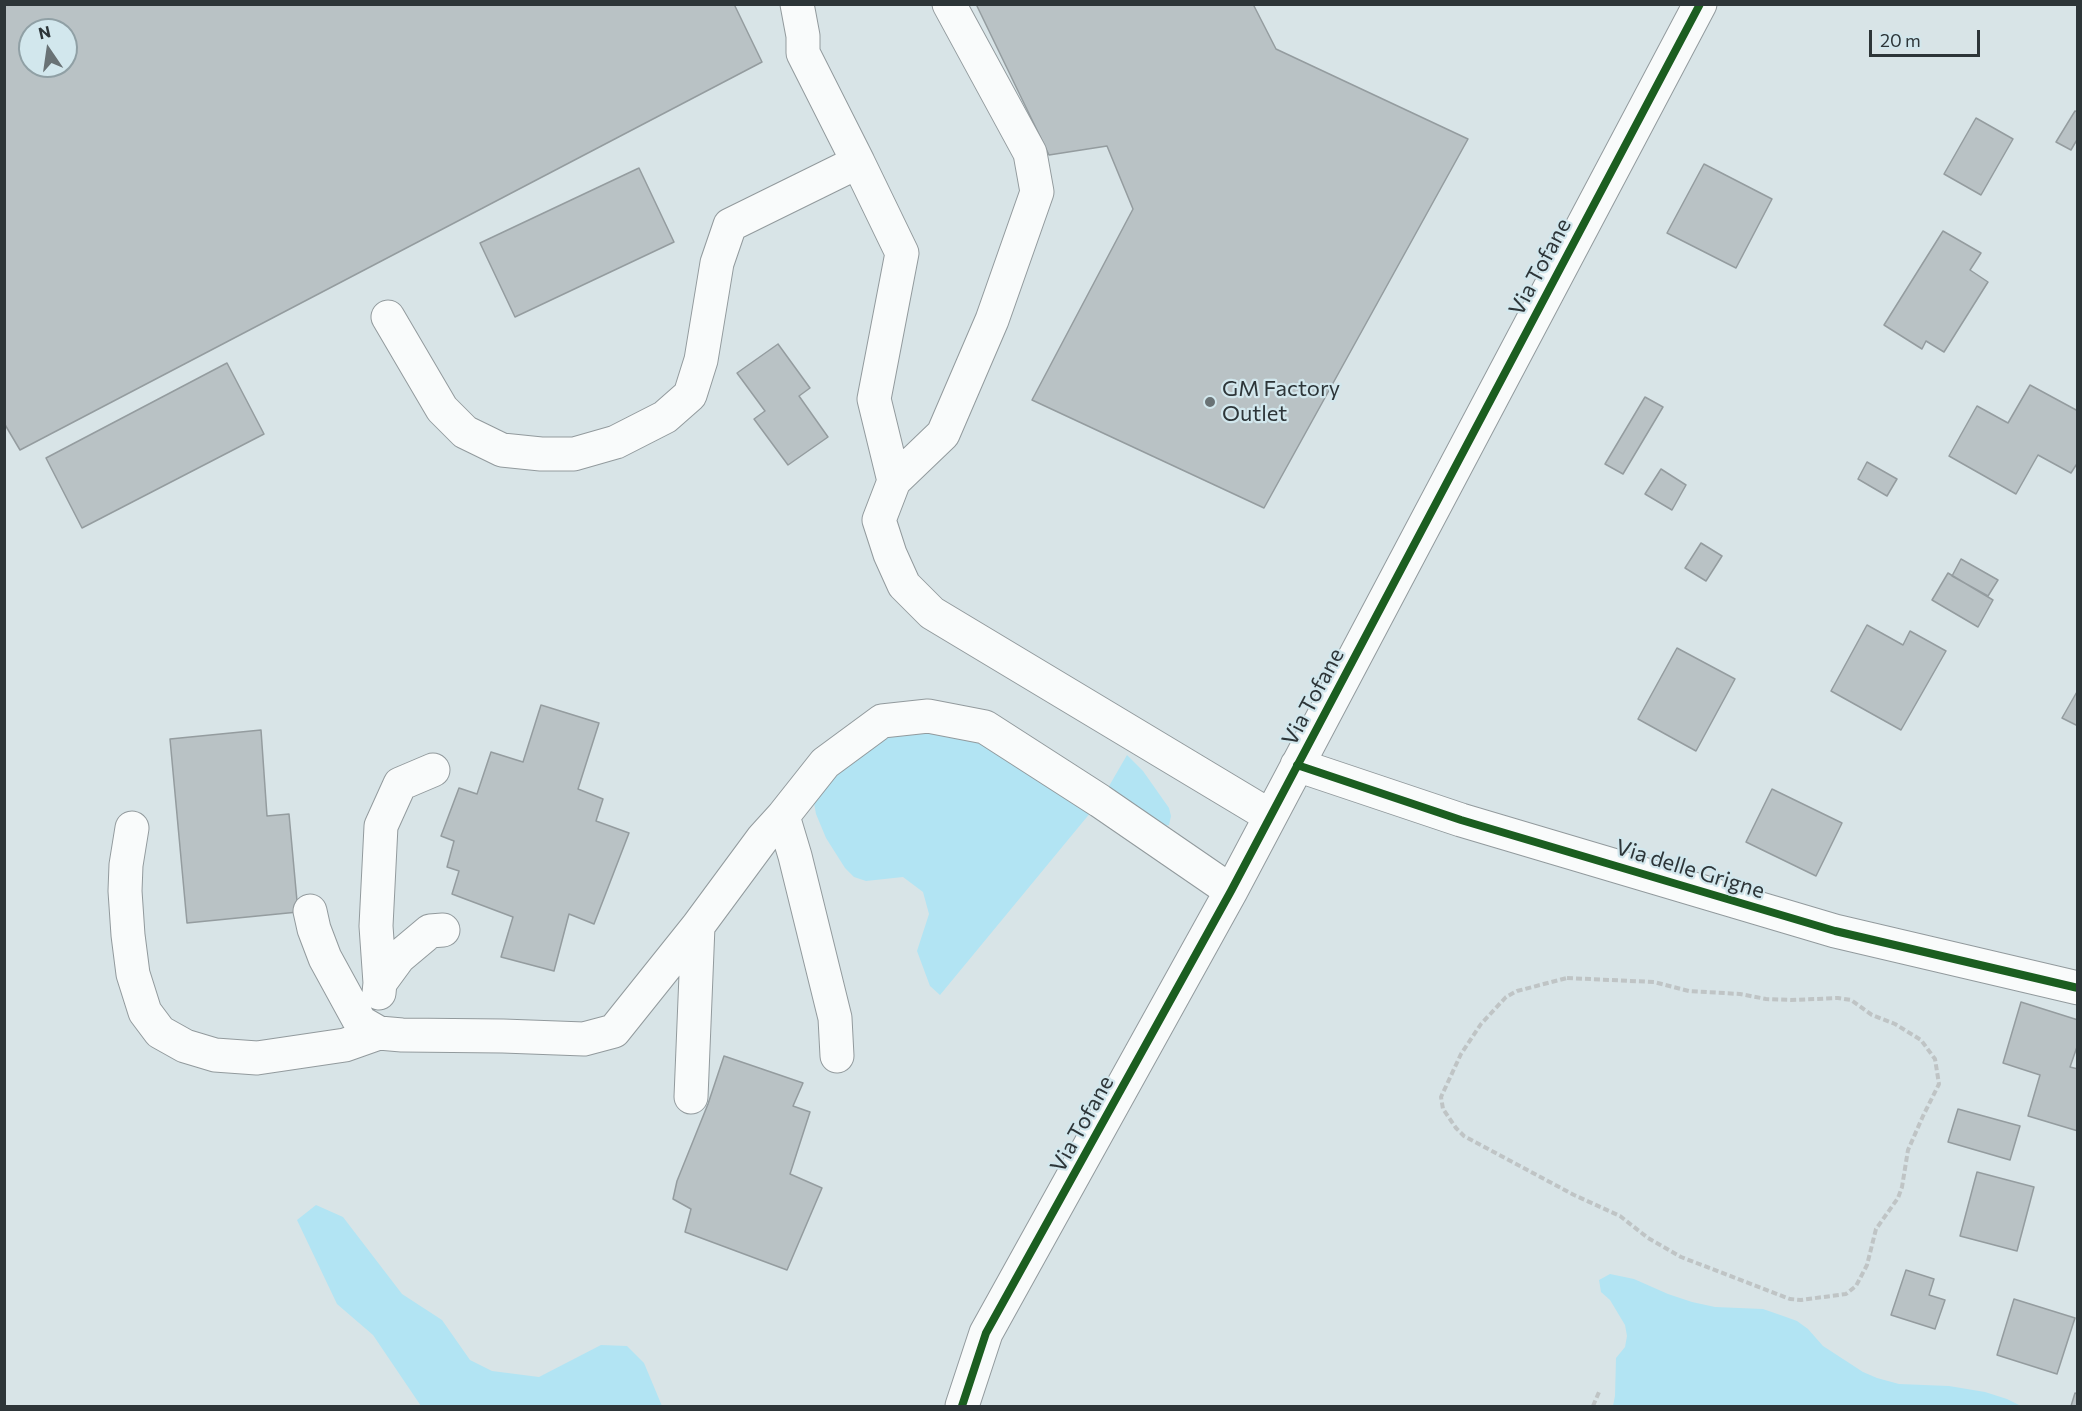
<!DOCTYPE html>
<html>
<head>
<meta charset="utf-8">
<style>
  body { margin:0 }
  #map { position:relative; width:2082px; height:1411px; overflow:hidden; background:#d8e4e7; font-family:Commissioner,sans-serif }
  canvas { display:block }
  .frame { position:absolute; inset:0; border:6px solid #2d3538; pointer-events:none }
  .north { position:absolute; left:18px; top:18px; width:60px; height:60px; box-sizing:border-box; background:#d2e7ed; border:2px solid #90a0a5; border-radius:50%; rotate:347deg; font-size:16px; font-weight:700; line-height:24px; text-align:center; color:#2d3538 }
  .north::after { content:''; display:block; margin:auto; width:21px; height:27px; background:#697275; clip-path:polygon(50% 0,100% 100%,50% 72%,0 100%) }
  .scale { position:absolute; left:1869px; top:30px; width:111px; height:27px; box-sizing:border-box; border:3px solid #2d3538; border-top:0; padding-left:8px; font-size:18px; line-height:21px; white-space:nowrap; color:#2d3538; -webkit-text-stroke:4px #d2e7ed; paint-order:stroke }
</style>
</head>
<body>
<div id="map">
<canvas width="2082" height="1411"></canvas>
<div class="frame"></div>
<div class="north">N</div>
<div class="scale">20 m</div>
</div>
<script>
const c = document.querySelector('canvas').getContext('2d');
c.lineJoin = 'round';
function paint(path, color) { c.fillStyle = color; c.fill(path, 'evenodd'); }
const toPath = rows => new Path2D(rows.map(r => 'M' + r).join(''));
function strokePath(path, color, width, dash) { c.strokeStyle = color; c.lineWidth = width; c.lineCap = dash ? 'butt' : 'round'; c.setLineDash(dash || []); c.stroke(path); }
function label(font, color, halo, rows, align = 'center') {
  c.font = font + ' Commissioner,sans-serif'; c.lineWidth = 4.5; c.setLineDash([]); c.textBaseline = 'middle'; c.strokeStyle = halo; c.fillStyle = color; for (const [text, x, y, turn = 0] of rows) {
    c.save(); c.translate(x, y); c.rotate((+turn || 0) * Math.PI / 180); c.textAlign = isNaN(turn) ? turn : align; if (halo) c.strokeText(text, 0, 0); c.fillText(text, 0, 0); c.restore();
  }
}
paint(toPath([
  [898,728,979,739,1091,812,940,995,930,986,917,951,929,914,923,892,903,877,866,881,854,877,845,868,826,838,816,814,814,803,822,781],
  [1127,755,1143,771,1169,808,1171,816,1169,825,1161,827,1105,793],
  [316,1205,343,1217,402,1294,442,1320,470,1360,492,1371,539,1377,601,1345,627,1346,644,1363,662,1406,421,1406,373,1335,337,1304,297,1220],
  [1610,1274,1634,1279,1668,1294,1692,1302,1715,1307,1763,1309,1786,1317,1797,1321,1808,1329,1823,1346,1863,1372,1877,1378,1899,1384,1949,1386,1985,1392,2007,1399,2021,1406,1613,1406,1615,1396,1616,1358,1625,1347,1627,1336,1625,1325,1610,1300,1601,1292,1599,1280]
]), '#b2e4f3');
const building = toPath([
  [4,4,734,4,762,62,20,450,4,423,4,4],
  [30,30,66,30,66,66,30,66,30,30],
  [976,4,1253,4,1276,49,1468,139,1264,508,1032,400,1133,209,1107,146,1049,155,976,4],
  [2075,111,2078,112,2078,138,2071,150,2056,142,2075,111],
  [1976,118,2013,139,1981,195,1944,174,1976,118],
  [1704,164,1772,199,1736,268,1667,233,1704,164],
  [639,168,674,242,515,317,480,243,639,168],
  [1943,231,1981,253,1970,270,1988,282,1944,352,1926,341,1922,349,1884,325,1943,231],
  [778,344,810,388,799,396,828,437,788,465,754,419,765,411,737,373,778,344],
  [227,363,264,434,82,528,46,458,227,363],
  [2030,385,2078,411,2078,462,2071,473,2038,455,2016,494,1949,456,1977,406,2008,423,2030,385],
  [1645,397,1663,407,1623,474,1605,464,1645,397],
  [1867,462,1897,479,1887,496,1858,479,1867,462],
  [1661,469,1686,485,1672,510,1645,494,1661,469],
  [1701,543,1722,556,1706,581,1685,568,1701,543],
  [1961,559,1998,580,1988,596,1952,576,1961,559],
  [1948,573,1993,600,1978,627,1932,600,1948,573],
  [1867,625,1903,645,1910,631,1946,651,1901,730,1831,691,1867,625],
  [1677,648,1735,679,1696,751,1638,719,1677,648],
  [2078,690,2078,726,2062,718,2078,690],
  [541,705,599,723,578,789,603,799,596,821,629,833,594,924,569,914,554,971,501,957,513,917,452,894,459,871,447,867,454,841,441,836,459,788,477,794,491,752,523,762,541,705],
  [261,730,267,816,289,814,298,912,187,923,170,739,261,730],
  [1772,789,1842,823,1816,876,1746,842,1772,789],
  [2021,1002,2078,1020,2078,1044,2070,1067,2078,1069,2078,1131,2028,1116,2040,1075,2003,1063,2021,1002],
  [724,1056,803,1083,793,1106,810,1112,790,1174,822,1188,787,1270,685,1232,691,1209,673,1199,677,1181,708,1104,724,1056],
  [1958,1109,2020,1126,2010,1160,1948,1142,1958,1109],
  [1977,1172,2034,1187,2017,1251,1960,1236,1977,1172],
  [1906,1270,1934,1279,1929,1295,1945,1300,1935,1329,1891,1315,1906,1270],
  [2014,1299,2075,1318,2057,1374,1997,1355,2014,1299],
  [2075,1393,2078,1394,2078,1406,2071,1406,2075,1393]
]);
paint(building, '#b9c2c5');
strokePath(building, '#949c9f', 1.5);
const minor = toPath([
  [797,4,803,36,803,53,858,162],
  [949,4,1030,153,1037,192,992,320,943,434,894,481,879,520,890,554,904,585,932,613,1270,816],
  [388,317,442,409,465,432,502,450,541,454,574,454,616,442,665,417,690,395,701,360,717,263,730,225,858,162,902,253,874,399,894,481],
  [1297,765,1461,820,1835,931,2078,988],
  [783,816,795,856,835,1018,837,1056],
  [132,828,126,865,125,891,128,935,133,974,145,1012,160,1032,185,1046,215,1055,257,1058,345,1045,379,1033],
  [310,911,314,929,325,958,360,1022,379,1033,402,1035,503,1036,584,1039,614,1031,698,926,763,838,783,816,825,763,882,721,928,716,985,727,1100,801,1231,891],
  [380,983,376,926,381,826,400,784,433,770],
  [379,993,380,983,399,957,430,931,443,930],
  [691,1097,698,926],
  [962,1406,986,1333,1231,891,1700,4]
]);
strokePath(minor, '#929a9d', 35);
strokePath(toPath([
  [1567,978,1654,982,1689,991,1740,994,1766,999,1791,1000,1838,998,1851,1000,1872,1015,1895,1024,1921,1040,1935,1059,1939,1084,1923,1116,1908,1150,1902,1187,1898,1198,1876,1229,1867,1265,1856,1286,1846,1294,1801,1300,1790,1299,1681,1257,1648,1238,1620,1216,1574,1195,1464,1136,1456,1128,1443,1109,1441,1097,1461,1054,1481,1024,1506,997,1517,991,1567,978],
  [1593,1406,1599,1392]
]), '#bfc4c5', 4, [6, 3]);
strokePath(minor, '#f9fbfb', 33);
strokePath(toPath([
  [1297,765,1461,820,1835,931,2078,988],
  [962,1406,986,1333,1231,891,1700,4]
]), '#1b5e20', 8);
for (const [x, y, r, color] of [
  [1210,402,6,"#697275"]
]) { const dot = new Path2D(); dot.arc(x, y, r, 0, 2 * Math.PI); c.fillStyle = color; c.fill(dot); strokePath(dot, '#d2e7ed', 2); }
label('22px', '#2d3538', '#d2e7ed', [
  ["Via Tofane",1540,267,-62],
  ["Via Tofane",1313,697,-62],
  ["Via delle Grigne",1690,869,17],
  ["Via Tofane",1082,1124,-61]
]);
label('22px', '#2d3538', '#d2e7ed', [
  ["GM Factory",1222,389],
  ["Outlet",1222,414]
], 'left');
</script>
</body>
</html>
